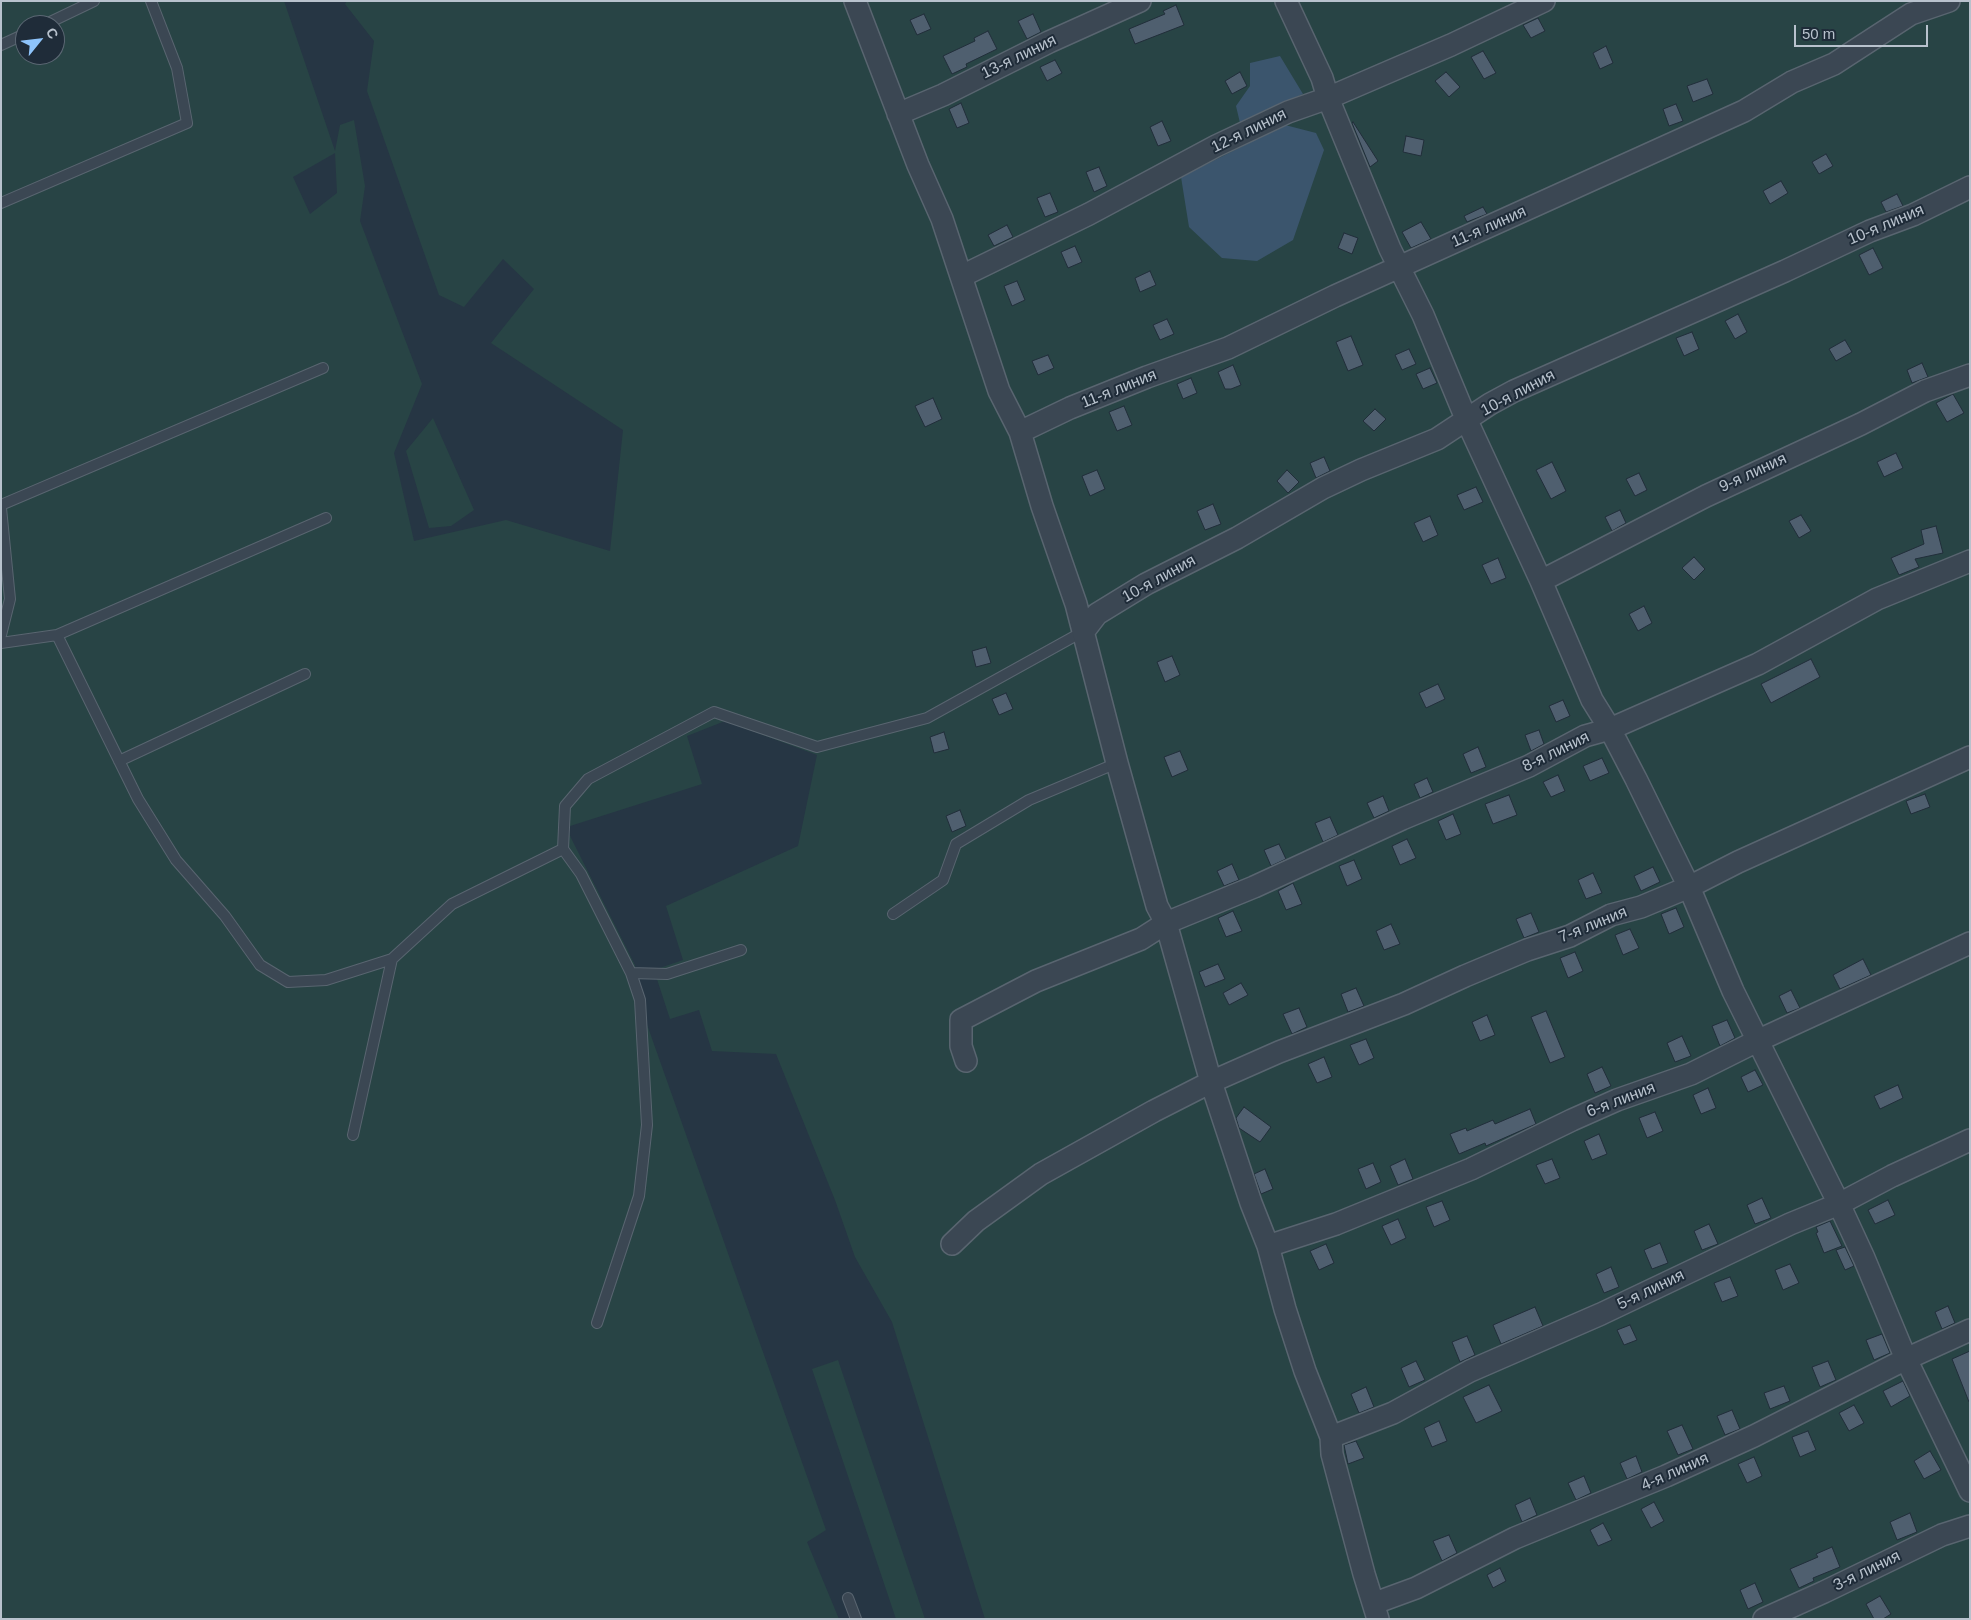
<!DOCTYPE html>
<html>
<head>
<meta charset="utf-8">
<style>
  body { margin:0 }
  #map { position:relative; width:1971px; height:1620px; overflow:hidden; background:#263644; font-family:Helvetica,sans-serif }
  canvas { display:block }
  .frame { position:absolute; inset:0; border:2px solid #b8c2cd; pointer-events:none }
  .north { position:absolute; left:15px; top:15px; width:50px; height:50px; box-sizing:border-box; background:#1f2c39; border:1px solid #5c6874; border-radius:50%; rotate:61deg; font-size:14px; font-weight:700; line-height:20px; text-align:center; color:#b8c2cd }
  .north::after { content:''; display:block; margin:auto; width:18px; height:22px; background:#8ec4fb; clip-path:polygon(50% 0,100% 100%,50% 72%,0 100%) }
  .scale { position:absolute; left:1794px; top:25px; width:134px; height:22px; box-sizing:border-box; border:2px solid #b8c2cd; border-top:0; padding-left:6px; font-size:15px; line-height:18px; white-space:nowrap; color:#b8c2cd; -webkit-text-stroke:4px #1f2c39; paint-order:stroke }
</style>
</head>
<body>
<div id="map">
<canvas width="1971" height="1620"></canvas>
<div class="frame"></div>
<div class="north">С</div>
<div class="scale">50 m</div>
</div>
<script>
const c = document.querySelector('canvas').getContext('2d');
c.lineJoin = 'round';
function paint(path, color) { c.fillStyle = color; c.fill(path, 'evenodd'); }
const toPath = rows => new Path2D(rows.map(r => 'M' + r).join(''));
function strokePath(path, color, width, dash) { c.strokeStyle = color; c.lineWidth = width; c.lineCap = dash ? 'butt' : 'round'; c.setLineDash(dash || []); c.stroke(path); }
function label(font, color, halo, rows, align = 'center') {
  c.font = font + ' Helvetica,sans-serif'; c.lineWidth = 4; c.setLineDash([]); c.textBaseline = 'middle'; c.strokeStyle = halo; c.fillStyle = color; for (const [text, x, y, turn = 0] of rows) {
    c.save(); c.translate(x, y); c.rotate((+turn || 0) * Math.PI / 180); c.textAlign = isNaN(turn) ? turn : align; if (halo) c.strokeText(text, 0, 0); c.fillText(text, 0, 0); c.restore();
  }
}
paint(toPath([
  [1,1,284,1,335,151,340,125,354,120,365,186,360,221,422,384,394,453,414,541,506,520,610,551,623,430,491,343,534,289,503,259,464,307,439,295,367,91,374,41,345,4,347,1,1970,1,1970,1619,985,1619,892,1322,855,1257,835,1200,776,1054,712,1051,699,1010,670,1019,654,970,683,960,666,906,798,846,817,755,725,721,687,736,702,784,567,827,571,838,635,965,644,1016,826,1530,807,1542,839,1619,1,1619],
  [25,25,55,25,55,55,25,55],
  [335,153,337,193,310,214,293,177],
  [433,418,474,510,451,526,429,528,406,451],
  [838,1360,925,1619,896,1619,812,1369]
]), '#284445');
paint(toPath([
  [1280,56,1303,94,1240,123,1236,106,1250,86,1250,63],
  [1285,125,1316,133,1324,150,1293,240,1257,261,1222,258,1189,227,1181,177]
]), '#3b556d');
const building = toPath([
  [1176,5,1184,25,1135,44,1129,29,1165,14,1163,11,1176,5],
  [924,14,931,29,917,35,910,20,924,14],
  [1033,14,1041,32,1027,39,1018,21,1033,14],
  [1538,18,1545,31,1531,38,1523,25,1538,18],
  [988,31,997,49,966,64,967,67,952,74,943,56,975,41,974,38,988,31],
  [1606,46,1613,63,1600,69,1593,53,1606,46],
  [1483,51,1496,73,1484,79,1471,57,1483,51],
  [1055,60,1062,73,1047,81,1040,67,1055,60],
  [1240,72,1247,86,1232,94,1225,81,1240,72],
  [1446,72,1460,87,1449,97,1435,81,1446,72],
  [1707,79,1713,94,1693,102,1687,86,1707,79],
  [961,103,969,123,957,128,949,109,961,103],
  [1676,104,1683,121,1669,126,1663,109,1676,104],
  [1162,121,1171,141,1158,146,1150,127,1162,121],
  [1353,122,1378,161,1370,167,1352,123,1353,122],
  [1406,136,1424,140,1421,156,1403,152,1406,136],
  [1826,154,1833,166,1819,174,1812,162,1826,154],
  [1099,167,1107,186,1094,192,1086,172,1099,167],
  [1781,181,1788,193,1770,204,1763,191,1781,181],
  [1050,193,1058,212,1045,217,1037,198,1050,193],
  [1897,194,1903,206,1886,212,1881,202,1897,194],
  [1483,207,1487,214,1467,222,1464,216,1483,207],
  [1421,222,1431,239,1411,248,1402,232,1421,222],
  [1007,225,1013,237,994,246,988,235,1007,225],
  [1344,233,1358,238,1352,254,1338,248,1344,233],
  [1075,246,1082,262,1068,268,1061,252,1075,246],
  [1873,248,1883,268,1869,275,1859,255,1873,248],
  [1150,271,1156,285,1140,292,1135,278,1150,271],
  [1017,281,1025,300,1012,306,1004,286,1017,281],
  [1738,314,1747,332,1735,339,1725,321,1738,314],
  [1167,319,1174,334,1160,340,1153,325,1167,319],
  [1692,332,1699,349,1684,356,1676,338,1692,332],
  [1351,336,1363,365,1348,371,1336,342,1351,336],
  [1845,340,1852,352,1836,361,1829,349,1845,340],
  [1409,349,1416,364,1402,370,1395,355,1409,349],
  [1048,355,1054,368,1038,375,1032,361,1048,355],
  [1922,363,1928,377,1912,383,1907,370,1922,363],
  [1233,365,1241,385,1231,389,1225,389,1218,372,1233,365],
  [1430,368,1437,383,1423,389,1416,374,1430,368],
  [1191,378,1197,393,1183,399,1177,384,1191,378],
  [1953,394,1964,413,1947,422,1936,403,1953,394],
  [933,398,942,419,925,427,915,406,933,398],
  [1124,406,1132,425,1117,431,1109,412,1124,406],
  [1375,409,1386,419,1374,431,1363,421,1375,409],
  [1896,453,1903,468,1884,477,1877,462,1896,453],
  [1324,457,1330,471,1316,478,1310,463,1324,457],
  [1552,462,1566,491,1551,499,1536,470,1552,462],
  [1097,470,1105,489,1090,496,1082,476,1097,470],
  [1287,470,1299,482,1288,493,1277,481,1287,470],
  [1639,473,1647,490,1635,496,1626,479,1639,473],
  [1476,487,1483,502,1464,510,1457,495,1476,487],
  [1213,504,1221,524,1205,530,1197,511,1213,504],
  [1620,510,1626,523,1612,531,1605,517,1620,510],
  [1801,515,1811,531,1799,538,1789,521,1801,515],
  [1430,516,1438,535,1423,542,1414,523,1430,516],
  [1936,526,1943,553,1915,559,1919,567,1899,575,1891,558,1924,544,1921,530,1936,526],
  [1694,557,1705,569,1694,580,1682,568,1694,557],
  [1498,558,1506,578,1491,584,1482,565,1498,558],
  [1644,606,1652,623,1638,631,1629,614,1644,606],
  [986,647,991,663,976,667,972,651,986,647],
  [1172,656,1180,675,1165,682,1157,662,1172,656],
  [1811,659,1820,677,1771,703,1761,684,1811,659],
  [1438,684,1445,699,1426,708,1419,693,1438,684],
  [1006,693,1013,709,999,715,992,699,1006,693],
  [1563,700,1570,716,1556,722,1549,706,1563,700],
  [1539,730,1544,744,1531,751,1525,735,1539,730],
  [944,732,949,749,934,753,930,737,944,732],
  [1478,747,1486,767,1471,773,1463,754,1478,747],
  [1180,751,1188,770,1172,777,1164,757,1180,751],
  [1602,758,1609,773,1590,781,1583,766,1602,758],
  [1558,775,1565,791,1551,797,1543,782,1558,775],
  [1427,778,1433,792,1420,798,1414,784,1427,778],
  [1925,794,1930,807,1911,814,1906,801,1925,794],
  [1509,795,1517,815,1493,824,1485,804,1509,795],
  [1383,796,1389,811,1374,818,1367,803,1383,796],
  [960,810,966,826,952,832,946,816,960,810],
  [1453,814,1461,834,1446,840,1438,821,1453,814],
  [1330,817,1338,835,1323,842,1315,823,1330,817],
  [1407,839,1416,858,1400,865,1392,846,1407,839],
  [1279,844,1286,859,1271,866,1264,850,1279,844],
  [1354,860,1362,879,1347,886,1339,866,1354,860],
  [1232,864,1239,880,1224,886,1217,871,1232,864],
  [1653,867,1660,882,1641,891,1634,876,1653,867],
  [1593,873,1602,893,1586,899,1578,880,1593,873],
  [1293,883,1302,904,1286,910,1278,891,1293,883],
  [1676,908,1684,927,1669,934,1661,914,1676,908],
  [1233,911,1242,931,1226,937,1218,918,1233,911],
  [1531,913,1539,932,1524,938,1516,919,1531,913],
  [1391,924,1400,944,1384,950,1376,931,1391,924],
  [1630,929,1639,948,1623,955,1615,935,1630,929],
  [1575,952,1583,971,1568,978,1560,958,1575,952],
  [1863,959,1871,975,1840,989,1833,975,1863,959],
  [1218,964,1225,979,1205,987,1199,972,1218,964],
  [1241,983,1248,995,1229,1005,1223,993,1241,983],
  [1356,988,1364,1006,1348,1012,1341,994,1356,988],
  [1791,990,1800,1008,1787,1013,1779,996,1791,990],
  [1299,1008,1307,1027,1292,1034,1283,1014,1299,1008],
  [1546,1011,1565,1057,1550,1063,1531,1017,1546,1011],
  [1487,1015,1495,1035,1480,1041,1472,1022,1487,1015],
  [1727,1020,1735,1038,1720,1046,1712,1026,1727,1020],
  [1682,1036,1691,1056,1675,1062,1667,1043,1682,1036],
  [1366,1039,1374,1058,1359,1065,1350,1045,1366,1039],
  [1324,1057,1332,1077,1317,1083,1308,1064,1324,1057],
  [1602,1067,1611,1086,1595,1093,1587,1074,1602,1067],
  [1755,1070,1763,1085,1748,1092,1741,1077,1755,1070],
  [1898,1085,1903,1098,1880,1109,1874,1096,1898,1085],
  [1708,1088,1716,1108,1701,1114,1693,1095,1708,1088],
  [1244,1107,1271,1127,1260,1142,1239,1128,1236,1118,1244,1107],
  [1530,1109,1536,1124,1486,1146,1485,1143,1459,1154,1450,1134,1466,1128,1467,1131,1493,1120,1495,1124,1530,1109],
  [1655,1112,1663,1131,1647,1138,1639,1118,1655,1112],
  [1599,1134,1607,1154,1592,1160,1584,1141,1599,1134],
  [1405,1159,1413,1179,1398,1185,1390,1166,1405,1159],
  [1552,1159,1560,1178,1545,1184,1536,1165,1552,1159],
  [1373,1163,1381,1182,1366,1189,1358,1169,1373,1163],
  [1265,1169,1273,1189,1261,1194,1254,1174,1265,1169],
  [1762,1198,1771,1218,1755,1224,1747,1205,1762,1198],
  [1888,1200,1895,1215,1875,1224,1868,1210,1888,1200],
  [1442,1201,1450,1220,1434,1227,1426,1207,1442,1201],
  [1398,1219,1406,1238,1391,1245,1382,1226,1398,1219],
  [1830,1221,1842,1246,1824,1253,1816,1233,1818,1232,1816,1227,1830,1221],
  [1709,1224,1718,1244,1702,1250,1694,1231,1709,1224],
  [1660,1243,1668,1263,1652,1269,1644,1250,1660,1243],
  [1326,1244,1334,1263,1319,1270,1310,1251,1326,1244],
  [1845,1247,1854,1266,1845,1270,1836,1250,1845,1247],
  [1790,1264,1799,1283,1783,1290,1775,1270,1790,1264],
  [1611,1267,1619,1287,1604,1293,1596,1274,1611,1267],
  [1730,1277,1738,1296,1722,1302,1714,1283,1730,1277],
  [1948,1306,1955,1323,1942,1329,1935,1312,1948,1306],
  [1535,1307,1543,1326,1501,1344,1493,1325,1535,1307],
  [1630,1325,1637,1340,1624,1345,1617,1330,1630,1325],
  [1882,1334,1890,1353,1874,1360,1866,1340,1882,1334],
  [1467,1336,1475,1355,1460,1362,1452,1342,1467,1336],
  [1970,1351,1970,1402,1969,1402,1952,1359,1970,1351],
  [1416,1361,1425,1380,1409,1387,1401,1368,1416,1361],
  [1828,1361,1836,1380,1820,1387,1812,1367,1828,1361],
  [1903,1381,1910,1396,1891,1407,1883,1391,1903,1381],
  [1489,1385,1502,1411,1476,1423,1463,1397,1489,1385],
  [1784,1386,1790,1401,1770,1409,1764,1393,1784,1386],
  [1366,1387,1374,1407,1359,1413,1351,1394,1366,1387],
  [1854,1405,1864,1423,1849,1431,1839,1413,1854,1405],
  [1732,1410,1740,1429,1725,1435,1717,1416,1732,1410],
  [1439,1421,1447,1441,1432,1447,1424,1428,1439,1421],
  [1682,1425,1693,1449,1678,1455,1667,1431,1682,1425],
  [1808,1431,1816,1450,1800,1457,1792,1437,1808,1431],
  [1356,1441,1364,1458,1348,1464,1344,1445,1356,1441],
  [1930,1451,1941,1470,1924,1479,1914,1461,1930,1451],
  [1636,1456,1642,1472,1627,1479,1620,1463,1636,1456],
  [1754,1457,1762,1476,1747,1483,1738,1464,1754,1457],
  [1584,1476,1591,1493,1576,1500,1568,1483,1584,1476],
  [1530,1498,1537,1515,1522,1522,1515,1505,1530,1498],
  [1654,1502,1664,1521,1651,1528,1641,1509,1654,1502],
  [1910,1513,1917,1532,1897,1540,1890,1522,1910,1513],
  [1603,1523,1612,1540,1598,1546,1590,1530,1603,1523],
  [1449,1535,1457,1553,1442,1561,1433,1541,1449,1535],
  [1832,1547,1840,1567,1813,1578,1814,1581,1799,1588,1790,1569,1818,1557,1816,1554,1832,1547],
  [1500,1568,1506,1581,1493,1588,1487,1575,1500,1568],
  [1755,1583,1763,1602,1748,1609,1740,1590,1755,1583],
  [1880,1596,1891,1614,1883,1619,1874,1619,1866,1604,1880,1596]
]);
paint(building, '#4f5f6f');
strokePath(building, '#212e3a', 1);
const service = toPath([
  [44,25,94,1],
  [1,45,25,34],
  [1,203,187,123,177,68,151,1],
  [1,505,323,368],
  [1,508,10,599,1,635],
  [57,635,326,518],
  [1,643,57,635,138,799,176,860,225,916,260,965,288,982,326,980,392,959,452,904,563,849,565,806,588,779,714,712,817,747,927,718,1084,631],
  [119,761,305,674],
  [563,849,581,874,631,973,640,1000,647,1125,639,1196,597,1323],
  [893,914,943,880,956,844,1029,800,1117,763],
  [631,973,667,974,741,950],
  [353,1135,392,959],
  [848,1598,856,1619]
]);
const minor = toPath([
  [855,1,918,165,942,219,999,391,1020,432,1042,506,1076,604,1117,763,1157,906,1166,923,1211,1082,1251,1203,1268,1246,1285,1309,1305,1371,1331,1437,1332,1454,1364,1574,1378,1619],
  [1286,1,1322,78,1328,98,1390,249,1423,315,1467,421,1541,581,1592,700,1610,729,1636,779,1689,887,1733,991,1839,1204,1864,1258,1906,1359,1970,1491],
  [898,114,943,95,1049,42,1140,1],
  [962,276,1089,214,1216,146,1288,112,1328,98,1451,45,1544,1],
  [1020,432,1070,408,1147,377,1228,348,1335,296,1744,111,1792,82,1834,64,1911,14,1949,1],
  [1541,581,1706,496,1861,424,1925,391,1970,375],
  [1084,631,1097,614,1146,584,1237,538,1323,488,1361,470,1437,439,1490,404,1514,391,1785,271,1870,231,1913,215,1970,187],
  [966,1061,961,1046,961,1020,1036,981,1141,939,1166,923,1254,887,1402,819,1529,766,1585,736,1610,729,1758,664,1877,599,1970,561],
  [952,1244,976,1221,1041,1174,1154,1111,1211,1082,1279,1052,1404,1004,1465,976,1527,950,1570,936,1611,915,1641,907,1689,887,1738,862,1970,757],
  [1268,1246,1336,1224,1471,1169,1572,1120,1617,1100,1691,1074,1757,1041,1970,943],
  [1331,1437,1393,1413,1470,1371,1601,1314,1790,1224,1839,1204,1892,1176,1970,1140],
  [1375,1603,1416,1588,1515,1538,1666,1476,1754,1436,1906,1359,1970,1330],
  [1764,1619,1824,1592,1942,1535,1970,1526]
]);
strokePath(service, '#596570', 12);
strokePath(minor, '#596570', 24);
strokePath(service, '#3b4753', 10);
strokePath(minor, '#3b4753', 21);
label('16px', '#b8c2cd', '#1f2c39', [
  ["13-я линия",1019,57,-26],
  ["12-я линия",1249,131,-26],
  ["10-я линия",1886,225,-23],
  ["11-я линия",1489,227,-24],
  ["11-я линия",1119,389,-22],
  ["10-я линия",1518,393,-28],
  ["9-я линия",1753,473,-25],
  ["10-я линия",1159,579,-29],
  ["8-я линия",1556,752,-26],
  ["7-я линия",1593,925,-22],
  ["6-я линия",1621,1100,-21],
  ["5-я линия",1651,1290,-26],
  ["4-я линия",1675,1472,-24],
  ["3-я линия",1867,1571,-26]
]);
</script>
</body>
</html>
